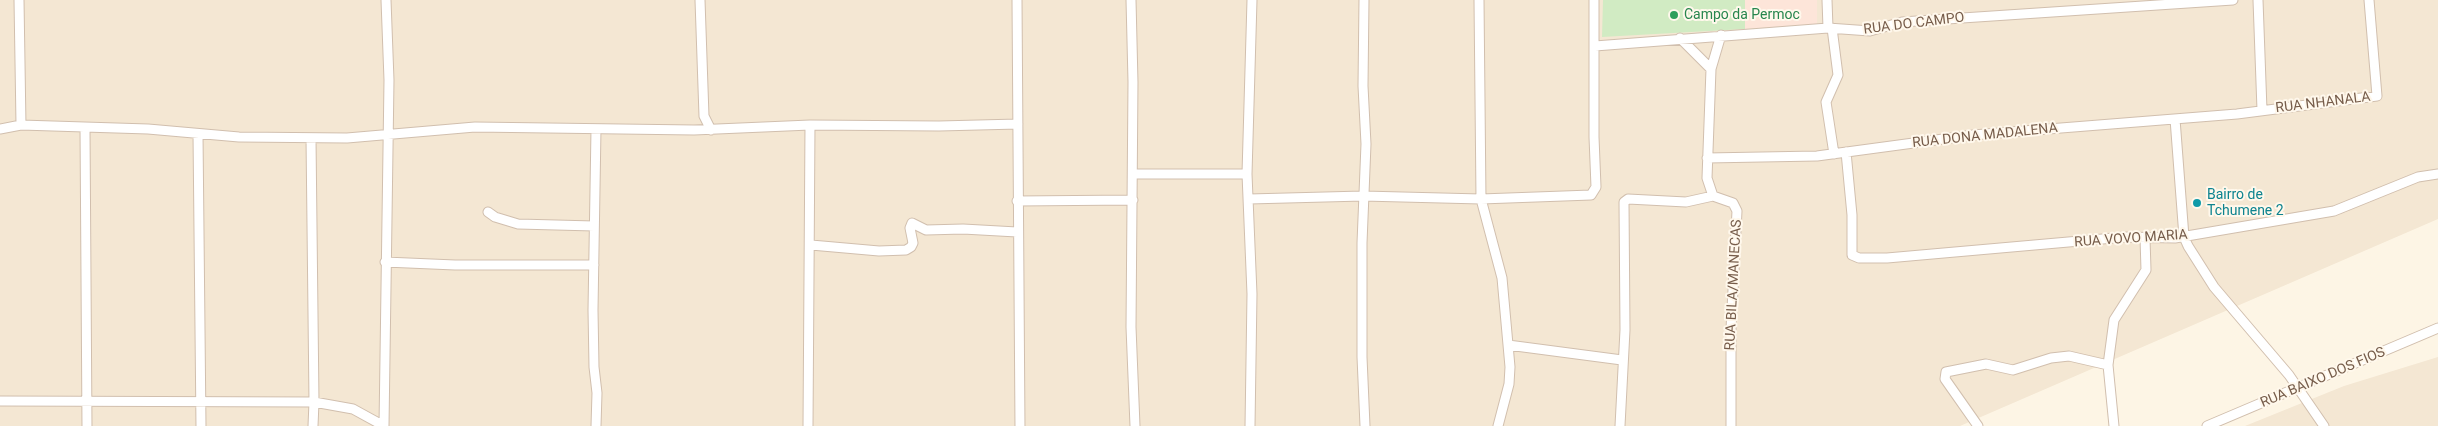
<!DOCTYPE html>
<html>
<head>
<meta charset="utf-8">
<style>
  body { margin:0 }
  canvas { display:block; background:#fdf5e5 }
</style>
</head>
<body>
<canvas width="2438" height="426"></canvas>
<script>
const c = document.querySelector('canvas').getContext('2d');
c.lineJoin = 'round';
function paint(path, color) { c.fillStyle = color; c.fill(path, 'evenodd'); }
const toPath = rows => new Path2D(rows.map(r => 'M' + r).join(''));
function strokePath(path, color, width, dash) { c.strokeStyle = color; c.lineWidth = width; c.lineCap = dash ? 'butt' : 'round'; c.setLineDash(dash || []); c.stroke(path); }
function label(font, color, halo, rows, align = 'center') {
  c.font = font + ' Roboto,sans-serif'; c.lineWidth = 4; c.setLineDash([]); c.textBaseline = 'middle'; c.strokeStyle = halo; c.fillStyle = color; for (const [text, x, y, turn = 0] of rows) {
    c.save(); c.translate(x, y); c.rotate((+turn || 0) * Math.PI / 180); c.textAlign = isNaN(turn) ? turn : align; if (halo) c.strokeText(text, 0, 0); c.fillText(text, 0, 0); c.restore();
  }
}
paint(toPath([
  [0,0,2438,0,2438,219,1960,426,0,426],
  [2438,357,2438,426,2245,426,2344,386]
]), '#f4e7d3');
paint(toPath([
  [1745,0,1817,0,1817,24,1745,29]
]), '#fde5d9');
paint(toPath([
  [1603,0,1745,0,1745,29,1602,37]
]), '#d1ebc3');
const street = toPath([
  [19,0,21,125],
  [700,0,704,116,711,130],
  [1017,0,1020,426],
  [1131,0,1133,82,1131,327,1135,426],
  [1364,0,1363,86,1366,144,1362,243,1362,357,1365,426],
  [1479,0,1481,199,1502,278,1510,367,1509,384,1498,426],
  [1827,0,1828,28],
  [2258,0,2262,110],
  [1832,28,1838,75,1826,102,1834,154],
  [1721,35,1711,69,1707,178,1713,196,1733,203,1737,211,1731,329,1731,426],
  [1680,38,1711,69],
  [1595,46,1828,28,1870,31,1902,22,2233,0],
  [2175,119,2184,237,2188,246,2214,287,2289,375,2324,426],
  [85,128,87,426],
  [0,129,21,125,148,129,239,137,347,138,475,127,694,130,810,125,939,126,1018,124],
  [596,129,593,310,594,367,597,393,596,426],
  [198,134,201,426],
  [311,138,314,402,353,409,384,426],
  [1846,152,1852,215,1852,255,1859,258,1887,258,2125,237,2175,238,2334,211,2418,177,2438,174],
  [1707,158,1817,156,1973,135,2237,114,2377,96,2369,0],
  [1133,174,1247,174],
  [1249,199,1363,196,1481,199,1591,195,1596,187,1594,137,1594,0],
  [1017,201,1133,200],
  [488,212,495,217,518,224,594,226],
  [811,245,879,251,906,250,911,247,913,243,910,228,912,223,926,230,963,229,1017,232],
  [385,262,455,265,594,265],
  [1508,345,1622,360],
  [0,401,314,402,313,426],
  [384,426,389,80,386,0],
  [808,426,810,125],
  [1250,426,1252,294,1247,174,1252,0],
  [1620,426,1625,330,1624,202,1628,199,1686,202,1713,196],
  [1978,426,1945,379,1946,372,1986,364,2013,370,2051,358,2069,356,2108,365],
  [2114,426,2108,365,2114,320,2146,270,2145,238],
  [2207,426,2438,328]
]);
strokePath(street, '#d1bfae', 11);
strokePath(street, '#fff', 9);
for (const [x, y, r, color] of [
  [1674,15,5,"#2e9e5b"],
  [2197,203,5,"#0f9aa8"]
]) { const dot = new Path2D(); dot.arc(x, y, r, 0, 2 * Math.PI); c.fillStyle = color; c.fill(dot); strokePath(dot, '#fff8ec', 2); }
label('14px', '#27864d', '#fff8ec', [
  ["Campo da Permoc",1684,15]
], 'left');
label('14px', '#765c4a', '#fff8ec', [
  ["RUA DO CAMPO",1914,24,-7],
  ["RUA NHANALA",2323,103,-7],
  ["RUA DONA MADALENA",1985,136,-6],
  ["RUA VOVO MARIA",2131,239,-4],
  ["RUA BILA/MANECAS",1734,285,-87],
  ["RUA BAIXO DOS FIOS",2323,378,-23]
]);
label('14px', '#0d838f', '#fff8ec', [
  ["Bairro de",2207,195],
  ["Tchumene 2",2207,211]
], 'left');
</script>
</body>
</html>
